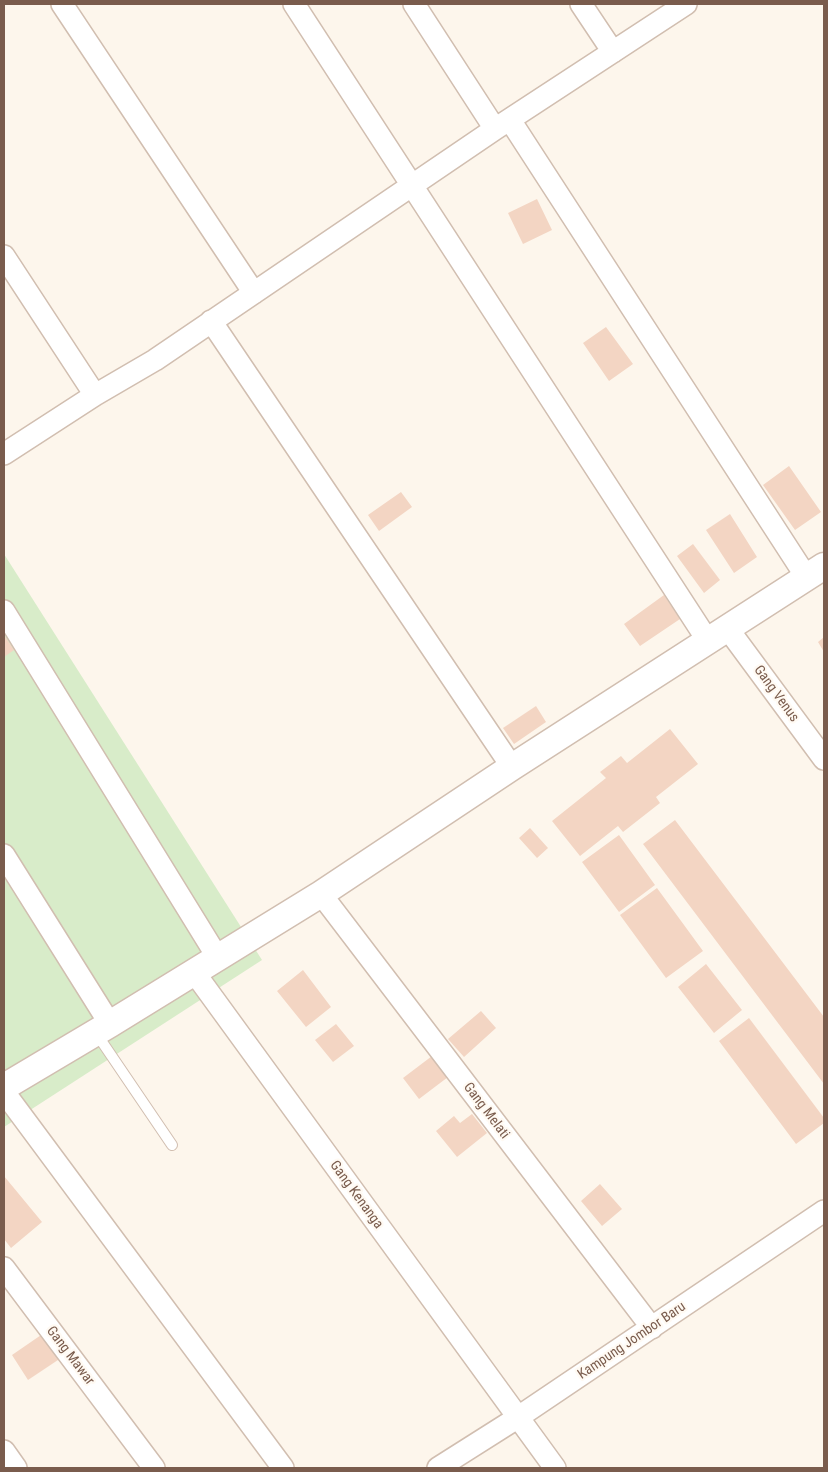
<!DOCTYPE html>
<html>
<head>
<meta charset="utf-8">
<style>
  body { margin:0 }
  #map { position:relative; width:828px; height:1472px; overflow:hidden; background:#fdf6ec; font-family:"Roboto Condensed",sans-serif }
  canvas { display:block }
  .frame { position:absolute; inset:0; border:5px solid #7a5c4d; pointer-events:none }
</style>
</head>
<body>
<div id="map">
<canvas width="828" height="1472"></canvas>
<div class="frame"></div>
</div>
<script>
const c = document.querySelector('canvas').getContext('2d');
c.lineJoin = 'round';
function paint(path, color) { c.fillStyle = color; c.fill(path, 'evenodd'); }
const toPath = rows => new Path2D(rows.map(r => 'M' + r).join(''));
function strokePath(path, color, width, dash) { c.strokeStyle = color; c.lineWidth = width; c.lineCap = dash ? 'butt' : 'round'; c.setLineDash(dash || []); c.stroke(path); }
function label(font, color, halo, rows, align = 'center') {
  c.font = font + ' "Roboto Condensed",sans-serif'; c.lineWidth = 4.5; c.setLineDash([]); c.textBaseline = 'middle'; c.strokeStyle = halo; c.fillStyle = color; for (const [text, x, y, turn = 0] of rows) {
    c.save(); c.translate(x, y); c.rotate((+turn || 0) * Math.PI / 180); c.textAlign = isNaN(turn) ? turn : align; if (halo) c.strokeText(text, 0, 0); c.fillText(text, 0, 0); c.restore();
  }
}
paint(toPath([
  [4,554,262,960,4,1127]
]), '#d8ecc9');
paint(toPath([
  [537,199,552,230,523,244,508,213],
  [606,327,633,364,609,381,583,343],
  [789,466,821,512,795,530,763,485],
  [401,492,412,507,379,531,368,515],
  [730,514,757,557,734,573,706,530],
  [693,544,720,580,704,593,677,556],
  [664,595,680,619,640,646,624,624],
  [4,635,14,650,4,657],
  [824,637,824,652,818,642],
  [536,706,546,722,514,744,503,728],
  [670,729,698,764,656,797,660,803,623,832,618,826,580,856,552,821,606,778,600,772,621,756,627,763],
  [675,820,824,1017,824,1084,643,844],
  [530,828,548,848,537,858,519,838],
  [619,835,655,885,619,912,582,862],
  [657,888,703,951,666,978,620,915],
  [706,964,742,1010,714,1033,678,987],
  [303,970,331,1007,306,1027,277,991],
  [481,1011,496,1028,464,1057,448,1039],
  [749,1018,824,1118,824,1123,796,1144,719,1041],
  [336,1024,354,1046,333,1062,315,1040],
  [436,1053,452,1074,419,1099,403,1078],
  [472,1114,487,1133,457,1157,436,1131,454,1116,460,1123],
  [4,1176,42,1222,11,1248,4,1239],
  [600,1184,622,1209,602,1226,581,1201],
  [44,1333,61,1358,28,1380,12,1355]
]), '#f3d5c3');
const service = toPath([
  [96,1033,172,1145]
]);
const minor = toPath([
  [62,4,254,293],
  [294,4,708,641],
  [414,4,495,129],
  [581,4,613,52],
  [510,120,807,578],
  [4,256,95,395],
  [211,321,512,767],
  [4,454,95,395,155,360,495,129,686,4],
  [4,611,218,958],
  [728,629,824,759],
  [4,855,110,1024],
  [321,894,652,1328],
  [194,972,555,1468],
  [4,1092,283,1468],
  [4,1268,154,1468],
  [4,1451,16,1468],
  [438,1468,517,1418,824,1211]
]);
const tertiary = toPath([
  [4,1087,110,1024,321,894,512,767,824,566]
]);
strokePath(service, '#d1beb0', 12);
strokePath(minor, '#d1beb0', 24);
strokePath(tertiary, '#d1beb0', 29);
strokePath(service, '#fff', 10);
strokePath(minor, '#fff', 21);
strokePath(tertiary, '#fff', 26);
label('14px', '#7a5c4d', '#fffaf3', [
  ["Gang Venus",776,694,54],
  ["Gang Melati",486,1111,53],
  ["Gang Kenanga",356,1195,54],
  ["Kampung Jombor Baru",632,1341,-34],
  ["Gang Mawar",70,1356,53]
]);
</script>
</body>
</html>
